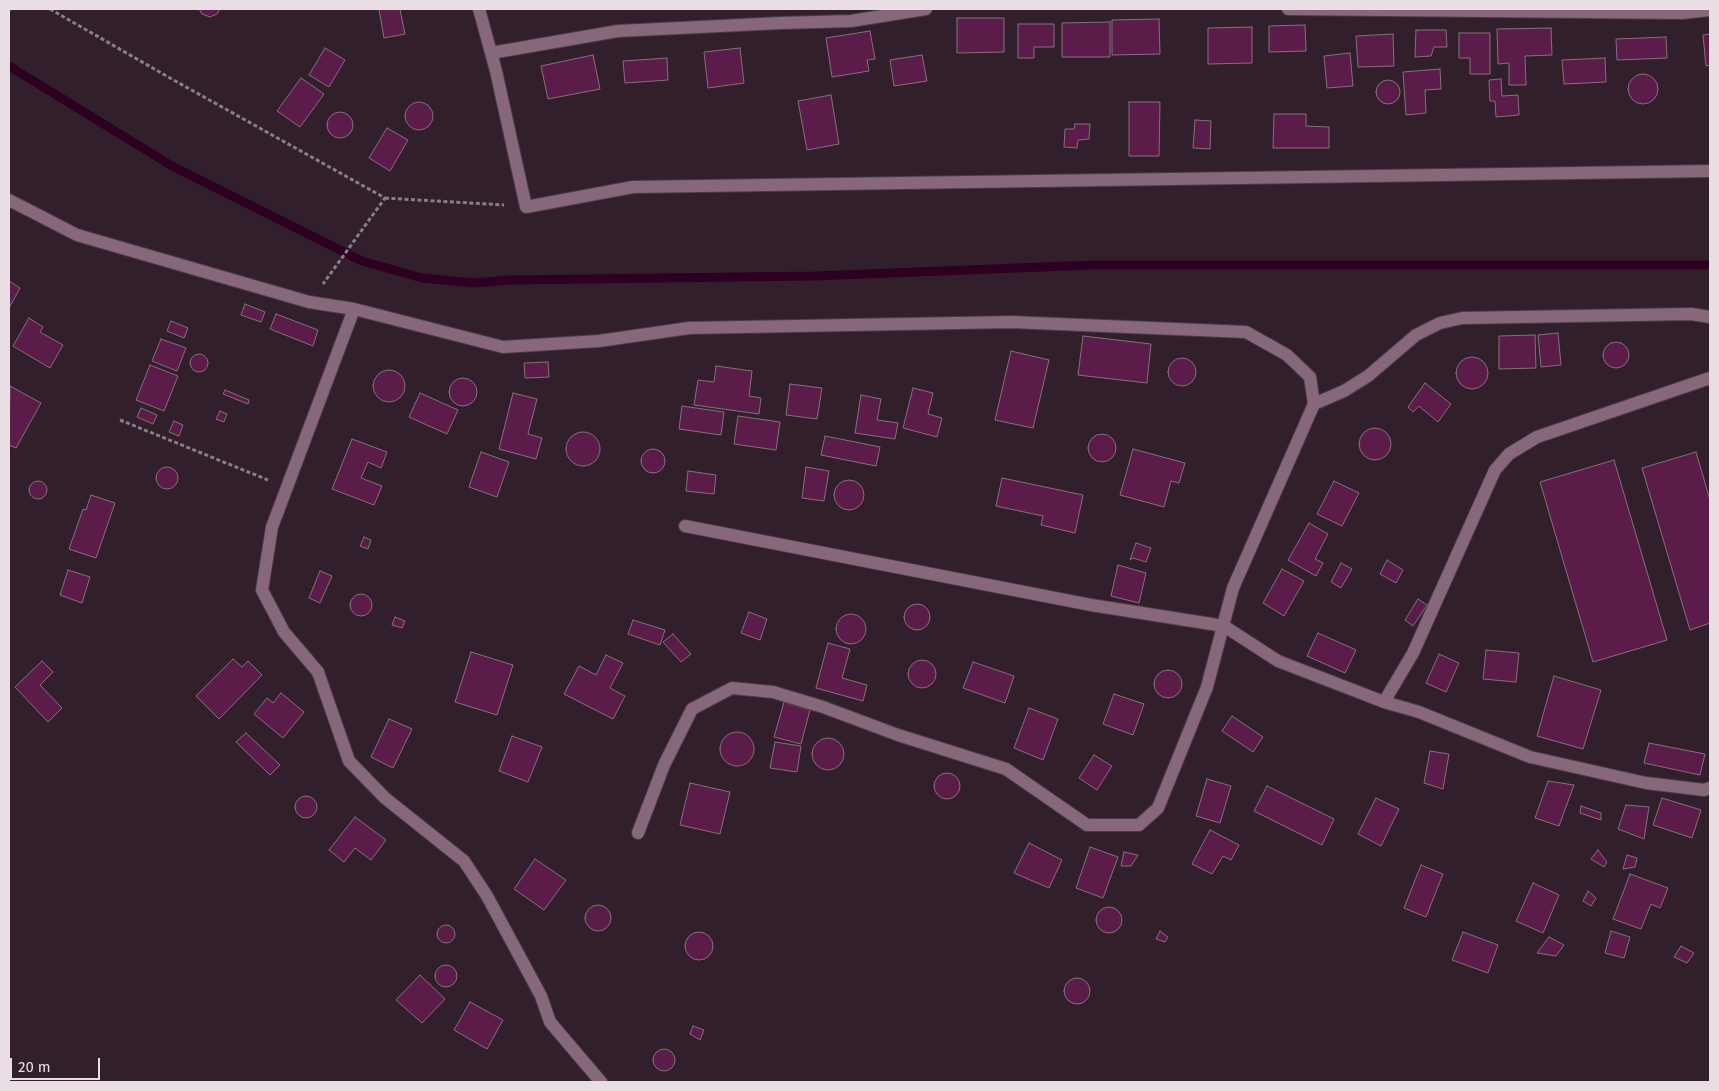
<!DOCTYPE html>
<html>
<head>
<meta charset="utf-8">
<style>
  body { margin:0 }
  #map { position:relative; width:1719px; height:1091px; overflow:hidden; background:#31202b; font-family:"Fira Sans",sans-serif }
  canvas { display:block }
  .frame { position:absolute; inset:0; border:10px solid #eadee5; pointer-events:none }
  .scale { position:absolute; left:10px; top:1058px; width:90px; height:22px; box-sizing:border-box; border:2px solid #eadee5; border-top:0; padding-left:6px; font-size:15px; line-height:18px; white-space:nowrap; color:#eadee5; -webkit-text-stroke:4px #31202b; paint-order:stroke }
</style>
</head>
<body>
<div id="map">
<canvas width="1719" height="1091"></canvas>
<div class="frame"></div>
<div class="scale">20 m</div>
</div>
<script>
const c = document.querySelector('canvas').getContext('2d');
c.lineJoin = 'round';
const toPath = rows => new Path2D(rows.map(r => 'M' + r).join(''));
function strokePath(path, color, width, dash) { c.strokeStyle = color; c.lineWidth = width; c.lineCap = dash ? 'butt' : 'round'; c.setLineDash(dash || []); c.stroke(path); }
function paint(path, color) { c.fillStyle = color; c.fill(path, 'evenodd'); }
strokePath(toPath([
  [9,66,172,166,362,261,422,278,473,283,510,280,815,276,1093,265,1710,265]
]), '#2d0021', 9);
const building = toPath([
  [199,9,220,9,217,14,210,17,202,14,199,9],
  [379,9,400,9,405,34,384,38,379,9],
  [957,18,1004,18,1004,52,957,53,957,18],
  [1159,19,1160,54,1112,55,1112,20,1159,19],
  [1110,22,1110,57,1062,57,1062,23,1110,22],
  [1018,24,1054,24,1054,47,1034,47,1034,58,1018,58,1018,24],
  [1305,25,1306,51,1269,52,1269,26,1305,25],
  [1252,27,1252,63,1208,64,1208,28,1252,27],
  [1551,28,1552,55,1525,56,1526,85,1509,85,1509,63,1498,64,1497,29,1551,28],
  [1416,30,1446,30,1447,47,1434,47,1431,56,1415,57,1416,30],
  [870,31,875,59,867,60,869,71,832,77,826,38,870,31],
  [1459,33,1490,33,1490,74,1470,74,1470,58,1459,58,1459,33],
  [1393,34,1394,66,1358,67,1356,36,1393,34],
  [1710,34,1710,65,1706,66,1703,35,1710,34],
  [1666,37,1667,58,1617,60,1616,39,1666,37],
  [325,48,345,60,329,87,309,75,325,48],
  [740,48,744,83,708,88,704,52,740,48],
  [1350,53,1353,86,1327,88,1324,56,1350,53],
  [593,55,600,89,548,99,541,66,593,55],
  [922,55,927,81,894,86,890,60,922,55],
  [667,58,668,80,625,83,623,61,667,58],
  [1605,58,1606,82,1564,84,1562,60,1605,58],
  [1440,69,1441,89,1425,90,1426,113,1406,115,1403,72,1440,69],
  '1628 89a15 15 0 1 1 30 0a15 15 0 1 1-30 0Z',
  [301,78,324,94,300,127,277,111,301,78],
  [1501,79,1502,96,1518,95,1519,115,1496,117,1495,101,1490,101,1489,80,1501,79],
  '1376 92a12 12 0 1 1 24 0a12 12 0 1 1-24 0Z',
  [831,95,839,144,807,150,798,101,831,95],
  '405 116a14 14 0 1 1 28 0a14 14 0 1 1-28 0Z',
  [1129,102,1160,102,1159,156,1129,156,1129,102],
  '327 125a13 13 0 1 1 26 0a13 13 0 1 1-26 0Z',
  [1274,114,1306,114,1306,126,1329,127,1329,148,1273,148,1274,114],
  [1195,120,1211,121,1210,149,1193,148,1195,120],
  [1075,124,1090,124,1089,139,1078,140,1077,148,1064,147,1065,129,1074,129,1075,124],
  [387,128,408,140,390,171,369,158,387,128],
  [9,281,20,288,9,308,9,281],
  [245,304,265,312,261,322,241,315,245,304],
  [276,314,318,330,313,346,270,329,276,314],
  [29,318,43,327,40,332,63,345,50,368,13,346,29,318],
  [171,321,188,328,184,338,167,331,171,321],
  [1558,333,1561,365,1541,367,1538,335,1558,333],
  [1535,335,1536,368,1499,369,1499,336,1535,335],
  [1083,336,1151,344,1147,383,1078,375,1083,336],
  [161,339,186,348,177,371,152,361,161,339],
  '1603 355a13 13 0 1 1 26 0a13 13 0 1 1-26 0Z',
  [1011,351,1049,360,1033,428,995,420,1011,351],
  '190 363a9 9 0 1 1 18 0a9 9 0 1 1-18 0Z',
  '1456 373a16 16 0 1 1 32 0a16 16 0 1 1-32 0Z',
  '1168 372a14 14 0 1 1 28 0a14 14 0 1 1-28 0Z',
  [548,362,549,377,525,378,524,363,548,362],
  [150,365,178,376,164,411,136,400,150,365],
  [716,366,752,371,749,396,761,398,759,414,694,405,698,380,714,382,716,366],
  '373 386a16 16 0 1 1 32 0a16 16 0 1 1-32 0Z',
  '449 392a14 14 0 1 1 28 0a14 14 0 1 1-28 0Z',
  [1425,383,1451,404,1438,422,1419,406,1413,412,1408,407,1425,383],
  [790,384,822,388,817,419,786,415,790,384],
  [10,386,41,403,16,448,9,445,10,386],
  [913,388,933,393,928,414,942,418,937,437,903,428,913,388],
  [225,390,249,400,248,404,223,394,225,390],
  [420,393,458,410,447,434,409,417,420,393],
  [513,393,537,399,528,434,542,438,536,459,499,449,513,393],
  [861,395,881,399,877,420,898,423,895,439,855,433,861,395],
  [682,406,724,412,721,435,679,429,682,406],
  [141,408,157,415,153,424,137,417,141,408],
  [220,411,227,414,224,422,216,419,220,411],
  [738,416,780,422,776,450,734,444,738,416],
  [174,421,183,425,179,436,169,432,174,421],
  '1359 444a16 16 0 1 1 32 0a16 16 0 1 1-32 0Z',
  '566 449a17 17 0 1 1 34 0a17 17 0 1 1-34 0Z',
  '1088 448a14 14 0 1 1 28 0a14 14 0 1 1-28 0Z',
  [825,436,880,447,876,466,821,455,825,436],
  [352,439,387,452,381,468,368,462,361,478,382,486,374,505,332,489,352,439],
  '641 461a12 12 0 1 1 24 0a12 12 0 1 1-24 0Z',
  [1133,449,1185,463,1179,483,1171,481,1164,507,1120,495,1133,449],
  [481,452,509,462,497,497,469,487,481,452],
  [1696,452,1710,500,1710,623,1690,630,1642,468,1696,452],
  [1614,460,1667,640,1593,662,1540,482,1614,460],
  [806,467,829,471,824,501,802,498,806,467],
  '156 478a11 11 0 1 1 22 0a11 11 0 1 1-22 0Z',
  [688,471,716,475,714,494,686,491,688,471],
  [1002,478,1083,495,1075,533,1041,525,1043,516,996,506,1002,478],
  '834 495a15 15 0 1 1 30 0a15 15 0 1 1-30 0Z',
  [1334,481,1359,493,1342,526,1317,514,1334,481],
  '29 490a9 9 0 1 1 18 0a9 9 0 1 1-18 0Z',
  [91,495,115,503,96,558,69,549,83,509,86,510,91,495],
  [1309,523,1328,534,1315,559,1323,563,1316,576,1288,560,1309,523],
  [364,537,371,540,368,549,360,546,364,537],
  [1136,543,1151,548,1146,562,1133,558,1130,560,1136,543],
  [1387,560,1403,570,1396,583,1380,574,1387,560],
  [1341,563,1352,569,1341,588,1331,582,1341,563],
  [1118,565,1146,573,1139,603,1111,596,1118,565],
  [1282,569,1304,581,1284,616,1263,603,1282,569],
  [68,570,90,577,82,603,60,595,68,570],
  [320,571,332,576,320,603,309,598,320,571],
  '350 605a11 11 0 1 1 22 0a11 11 0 1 1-22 0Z',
  [1418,599,1427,605,1413,626,1405,620,1418,599],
  '904 617a13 13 0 1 1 26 0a13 13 0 1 1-26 0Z',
  [749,612,767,619,760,640,741,633,749,612],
  '836 629a15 15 0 1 1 30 0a15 15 0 1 1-30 0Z',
  [395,617,405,621,402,628,392,625,395,617],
  [633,620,665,630,660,645,628,634,633,620],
  [1318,633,1356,650,1345,673,1307,656,1318,633],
  [673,634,691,654,681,662,663,642,673,634],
  [828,643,850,649,842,678,867,685,863,701,816,688,828,643],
  [1486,650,1519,653,1516,682,1483,679,1486,650],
  [471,652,513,665,497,715,455,702,471,652],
  [1439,654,1459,663,1446,692,1426,683,1439,654],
  [606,655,623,663,610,688,625,696,613,719,564,694,579,666,596,675,606,655],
  [233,659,242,667,248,661,262,675,219,719,196,696,233,659],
  '908 674a14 14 0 1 1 28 0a14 14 0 1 1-28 0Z',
  [42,661,53,672,40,685,62,708,48,722,15,687,42,661],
  [973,662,1014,676,1005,703,963,688,973,662],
  '1154 684a14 14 0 1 1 28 0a14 14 0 1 1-28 0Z',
  [1554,676,1601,690,1583,749,1537,736,1554,676],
  [281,693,304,712,283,738,254,714,267,698,273,703,281,693],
  [1114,694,1144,704,1133,735,1103,724,1114,694],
  [784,702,810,710,801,744,774,737,784,702],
  [1029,708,1058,719,1043,760,1014,748,1029,708],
  [1232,716,1263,737,1253,752,1222,731,1232,716],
  [389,719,412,729,393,768,371,757,389,719],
  '720 749a17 17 0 1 1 34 0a17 17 0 1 1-34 0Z',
  [246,733,280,765,270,775,236,742,246,733],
  [512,736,542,747,528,782,499,771,512,736],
  '812 754a16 16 0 1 1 32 0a16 16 0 1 1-32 0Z',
  [775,742,801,746,797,772,770,768,775,742],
  [1649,743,1705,754,1700,775,1644,763,1649,743],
  [1430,751,1449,754,1443,789,1424,783,1430,751],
  [1094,755,1112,766,1097,790,1079,778,1094,755],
  '934 786a13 13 0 1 1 26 0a13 13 0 1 1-26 0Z',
  [1207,779,1231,786,1220,823,1196,816,1207,779],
  [1548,781,1574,785,1559,826,1535,818,1548,781],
  [690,783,730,792,720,834,680,825,690,783],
  [1267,786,1334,819,1322,845,1254,811,1267,786],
  '295 807a11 11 0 1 1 22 0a11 11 0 1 1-22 0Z',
  [1376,798,1399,809,1381,846,1358,834,1376,798],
  [1662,798,1701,810,1692,838,1653,825,1662,798],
  [1626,805,1649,807,1644,839,1618,829,1626,805],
  [1581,806,1601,813,1601,820,1580,813,1581,806],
  [355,817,386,840,371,860,355,848,344,862,329,850,355,817],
  [1210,830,1239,845,1231,860,1223,856,1212,874,1192,864,1210,830],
  [1029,843,1062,860,1049,888,1014,873,1029,843],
  [1090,847,1118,857,1103,898,1076,888,1090,847],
  [1598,850,1607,862,1604,867,1591,859,1598,850],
  [1124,852,1138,855,1131,866,1121,866,1124,852],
  [1627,855,1637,858,1635,867,1623,869,1627,855],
  [535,859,566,880,544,910,514,889,535,859],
  [1421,865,1443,874,1426,917,1404,908,1421,865],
  [1630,874,1668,888,1660,908,1651,904,1641,929,1613,919,1630,874],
  [1533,883,1559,895,1543,933,1516,921,1533,883],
  [1588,891,1596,898,1591,906,1583,901,1588,891],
  '585 918a13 13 0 1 1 26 0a13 13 0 1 1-26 0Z',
  '1096 920a13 13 0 1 1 26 0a13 13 0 1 1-26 0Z',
  '437 934a9 9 0 1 1 18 0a9 9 0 1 1-18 0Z',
  [1160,931,1168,937,1165,942,1156,939,1160,931],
  [1611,931,1630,937,1624,958,1605,953,1611,931],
  '685 946a14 14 0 1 1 28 0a14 14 0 1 1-28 0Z',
  [1463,932,1498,945,1488,973,1452,960,1463,932],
  [1549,937,1564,945,1556,956,1537,953,1549,937],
  [1681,946,1694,953,1687,963,1674,957,1681,946],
  '435 976a11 11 0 1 1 22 0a11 11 0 1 1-22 0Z',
  [420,975,445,999,422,1023,396,1000,420,975],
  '1064 991a13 13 0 1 1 26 0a13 13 0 1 1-26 0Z',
  [470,1002,503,1020,487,1049,454,1030,470,1002],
  [693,1026,704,1030,700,1040,690,1034,693,1026],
  '653 1060a11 11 0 1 1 22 0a11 11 0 1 1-22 0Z'
]);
paint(building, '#5c1c49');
strokePath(building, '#85707c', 1);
const minor = toPath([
  [479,9,496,71,526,207,633,187,1710,171],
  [1288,9,1682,13,1710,10],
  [491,53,618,31,781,23,851,21,926,9],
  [9,200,77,235,309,302,354,309,503,347,599,341,689,328,1011,322,1246,332,1287,355,1310,377,1314,404,1233,588,1207,687,1158,808,1139,825,1087,825,1006,769,898,735,823,707,773,692,732,688,692,709,664,765,638,833],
  [354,309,272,527,262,590,284,632,318,672,349,761,385,798,464,861,487,896,541,996,550,1022,601,1082],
  [1314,404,1344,391,1368,376,1416,335,1440,323,1462,318,1691,314,1710,317],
  [685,526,1091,605,1224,626,1278,661,1384,702,1419,712,1530,757,1646,783,1704,790,1710,788],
  [1384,702,1413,653,1495,470,1509,454,1537,437,1710,378]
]);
strokePath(minor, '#4b3b45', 14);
strokePath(toPath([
  [50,9,170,78,385,198,323,284],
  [9,10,10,9],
  [385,198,504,205],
  [120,420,268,480]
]), '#8b7d86', 3, [4, 2.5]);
strokePath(minor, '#87687b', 12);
</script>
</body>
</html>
